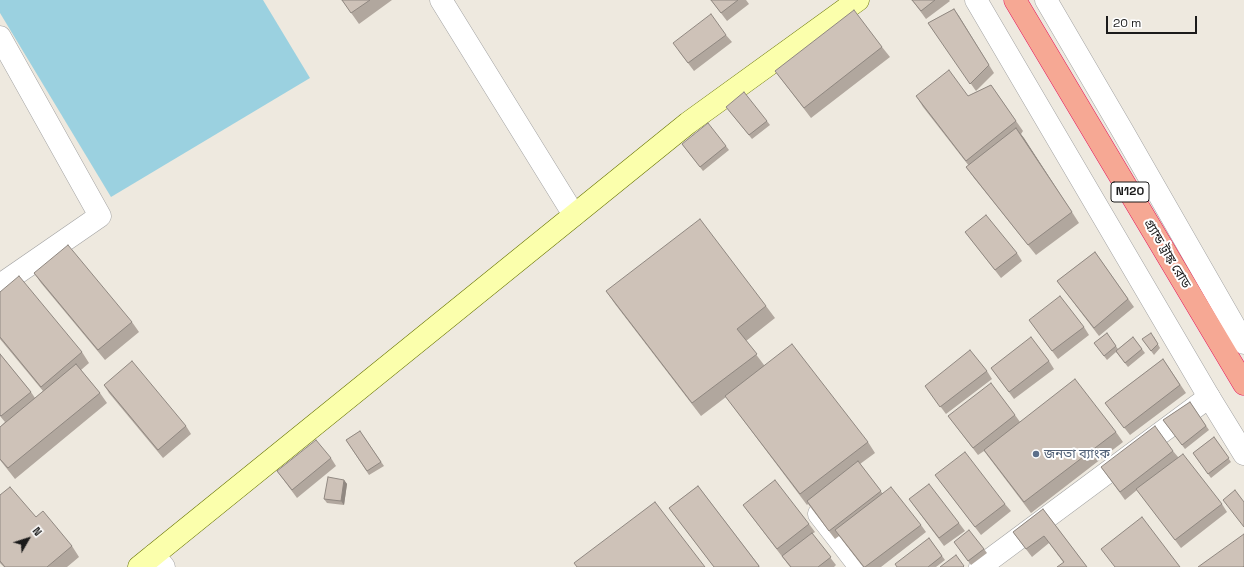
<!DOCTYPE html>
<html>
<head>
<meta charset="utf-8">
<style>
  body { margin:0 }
  #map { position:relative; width:1244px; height:567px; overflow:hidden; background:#eee9df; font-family:"Space Grotesk",sans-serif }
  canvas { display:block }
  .north { position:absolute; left:8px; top:519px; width:40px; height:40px; -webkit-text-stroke:3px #fff; paint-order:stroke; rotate:51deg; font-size:11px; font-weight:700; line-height:16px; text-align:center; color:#1b1b1b }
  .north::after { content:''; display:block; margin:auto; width:14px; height:18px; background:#1b1b1b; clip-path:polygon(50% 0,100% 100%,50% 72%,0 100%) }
  .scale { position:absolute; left:1106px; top:16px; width:91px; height:18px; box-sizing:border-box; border:2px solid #1b1b1b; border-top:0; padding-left:5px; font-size:12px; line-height:14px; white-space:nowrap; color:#1b1b1b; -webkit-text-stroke:3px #fff; paint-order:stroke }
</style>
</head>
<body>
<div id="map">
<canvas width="1244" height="567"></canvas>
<div class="north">N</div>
<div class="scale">20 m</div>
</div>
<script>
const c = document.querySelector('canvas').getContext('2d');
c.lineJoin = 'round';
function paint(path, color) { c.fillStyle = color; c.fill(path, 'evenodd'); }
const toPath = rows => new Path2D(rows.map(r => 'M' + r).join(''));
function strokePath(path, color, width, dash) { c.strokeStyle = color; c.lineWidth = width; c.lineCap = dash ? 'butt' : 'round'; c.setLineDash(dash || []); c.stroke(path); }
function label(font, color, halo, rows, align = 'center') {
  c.font = font + ' "Space Grotesk","Noto Sans Bengali",sans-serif'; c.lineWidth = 4; c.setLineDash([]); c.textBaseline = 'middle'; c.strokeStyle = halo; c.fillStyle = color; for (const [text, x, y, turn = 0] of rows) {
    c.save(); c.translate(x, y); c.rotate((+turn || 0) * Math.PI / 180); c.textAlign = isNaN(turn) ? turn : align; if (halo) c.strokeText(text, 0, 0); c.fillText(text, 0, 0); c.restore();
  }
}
paint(toPath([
  [0,0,263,0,310,78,111,197,0,13]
]), '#9bd1e0');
const pedestrian = toPath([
  [0,37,100,216,0,285]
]);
const minor = toPath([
  [441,0,574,215],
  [819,514,860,567],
  [154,555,164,567],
  [980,567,1209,397]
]);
const tertiary = toPath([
  [976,0,1209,397,1244,454],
  [1046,0,1122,130,1244,343]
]);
const secondary = toPath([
  [139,567,688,123,858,0]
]);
const trunk = toPath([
  [1015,0,1244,384]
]);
strokePath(pedestrian, '#a2a2a2', 23);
strokePath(minor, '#a2a2a2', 23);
strokePath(tertiary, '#a2a2a2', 23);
strokePath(secondary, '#687400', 23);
strokePath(trunk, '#e4145c', 23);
strokePath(pedestrian, '#fff', 22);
strokePath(minor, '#fff', 22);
strokePath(tertiary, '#fff', 22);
strokePath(secondary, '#fbffac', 22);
strokePath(trunk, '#f6a894', 22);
paint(toPath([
  [342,0,392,0,359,24],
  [711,0,746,0,749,4,727,21],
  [912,0,949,0,950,1,926,19],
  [954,9,994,73,976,91,928,23],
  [726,35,732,42,694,71,678,50],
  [882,47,890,57,811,118,775,71],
  [991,85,1023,131,1021,134,1079,223,1036,255,974,178,966,167,969,166,923,107,916,96,968,96],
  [726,107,767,121,770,125,752,139],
  [682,144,726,146,729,150,703,171],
  [965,232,1017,253,1022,261,1001,278],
  [1095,252,1134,307,1099,336,1057,281],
  [34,273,132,322,139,332,105,360,41,283],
  [606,291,766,306,775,318,746,341,764,365,868,442,875,453,860,464,883,494,921,525,926,532,881,567,863,567,839,536,835,539,808,504,807,505,726,397,701,416,615,304],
  [0,292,82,352,89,363,81,370,100,393,107,403,15,479,0,460,0,427,5,422,0,416,0,354,31,392,35,398,43,391,0,339],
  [1029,320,1084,327,1089,335,1058,359],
  [1107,333,1118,349,1133,337,1145,353,1128,367,1116,352,1107,360,1094,343],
  [1154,337,1160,348,1154,355,1142,339],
  [1163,359,1186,393,1130,435,1105,403],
  [1049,361,1054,369,1014,399,991,368],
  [987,371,992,379,946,414,925,386],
  [104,385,186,426,191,434,163,458,109,393],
  [1190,402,1209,430,1185,449,1163,420],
  [1015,415,1020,422,1116,432,1123,442,1031,513,984,451,978,455,948,416],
  [360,431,384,466,369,475,346,440],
  [1214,437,1231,462,1211,478,1193,453],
  [1173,451,1178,457,1222,504,1227,512,1181,548,1137,490,1125,500,1101,467],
  [331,458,336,466,297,498,277,471],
  [935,475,1005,504,1011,511,981,535],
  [344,480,347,484,344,505,327,503,324,499],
  [698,486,760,567,714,567,675,516,669,508],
  [0,495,36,517,72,546,79,557,67,567,4,567,0,563],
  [909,499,959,523,965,531,944,546],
  [743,505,809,524,815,532,812,534,836,565,834,567,790,567],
  [1043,509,1087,567,1063,562,1049,543,1032,557,1019,540,1013,532],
  [929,538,945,560,936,567,897,567],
  [954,542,984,549,987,553,971,565]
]), '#b1a79e');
paint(toPath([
  [954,9,959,16,994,73],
  [1016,128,1024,138,1079,223,1072,212],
  [344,480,347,484,344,505,341,501]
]), '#908881');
const building = toPath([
  [342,0,370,0,351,13,342,0],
  [711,0,738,0,721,13,711,0],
  [912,0,935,0,921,11,912,0],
  [954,9,989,65,970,84,928,23,954,9],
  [854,10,882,47,804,108,775,71,854,10],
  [711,14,726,35,688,63,673,43,711,14],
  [949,70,968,96,991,85,1016,121,966,161,916,96,949,70],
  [744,92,767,121,749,135,726,107,744,92],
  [708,123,726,146,700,167,682,144,708,123],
  [1016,128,1072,212,1028,245,966,167,1016,128],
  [986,215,1017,253,995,270,965,232,986,215],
  [700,219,766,306,737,329,757,354,692,403,606,291,700,219],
  [68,245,132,322,98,350,34,273,68,245],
  [1095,252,1128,299,1094,328,1057,281,1095,252],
  [19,276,82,352,41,387,0,337,0,292,19,276],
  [1060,296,1084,327,1052,351,1029,320,1060,296],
  [1107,333,1116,346,1104,356,1094,343,1107,333],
  [1151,333,1158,344,1151,351,1142,339,1151,333],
  [1031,337,1049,361,1009,392,991,368,1031,337],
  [1133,337,1142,349,1125,363,1116,351,1133,337],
  [792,344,868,442,800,494,725,396,792,344],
  [970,350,987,371,940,407,925,386,970,350],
  [0,354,31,392,1,416,0,415,0,354],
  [1163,359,1180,385,1124,428,1105,403,1163,359],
  [132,361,186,426,158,450,104,385,132,361],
  [76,364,100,393,8,468,0,459,0,427,76,364],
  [1075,379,1116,432,1024,502,984,450,1075,379],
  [991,383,1015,415,973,448,948,416,991,383],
  [1190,402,1206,426,1182,445,1163,420,1190,402],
  [1155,426,1173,451,1120,492,1101,467,1155,426],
  [360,431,381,462,367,471,346,440,360,431],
  [1214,437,1229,458,1208,474,1193,453,1214,437],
  [316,440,331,458,292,490,277,471,316,440],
  [965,452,1005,504,975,527,935,475,965,452],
  [1183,454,1222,504,1175,540,1136,489,1183,454],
  [858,461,881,491,829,531,807,501,858,461],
  [328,477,344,480,341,501,324,499,328,477],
  [775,480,809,524,777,549,743,505,775,480],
  [929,484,959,523,939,538,909,499,929,484],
  [698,486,759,566,758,567,714,567,669,508,698,486],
  [10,487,36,517,43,511,72,546,47,567,5,567,0,561,0,495,10,487],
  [891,487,921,525,865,567,864,567,835,530,891,487],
  [1235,490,1244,502,1244,527,1223,500,1235,490],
  [655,502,705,567,577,567,574,563,655,502],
  [1043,509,1087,567,1057,567,1064,562,1044,536,1026,549,1013,532,1043,509],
  [1142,517,1180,567,1115,567,1101,549,1142,517],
  [969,530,984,549,968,561,954,542,969,530],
  [812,533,831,557,818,567,791,567,782,556,812,533],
  [1244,534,1244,566,1243,567,1198,567,1244,534],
  [929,538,942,556,928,567,897,567,895,564,929,538],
  [956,555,964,566,963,567,940,567,956,555]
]);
paint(building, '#cec2b8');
strokePath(building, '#908881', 1);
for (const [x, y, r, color] of [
  [1036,454,4,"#5c6f8a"]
]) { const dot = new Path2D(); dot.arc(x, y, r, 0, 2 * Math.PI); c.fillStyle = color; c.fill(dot); strokePath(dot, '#fff', 1.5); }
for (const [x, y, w] of [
  [1130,192,38]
]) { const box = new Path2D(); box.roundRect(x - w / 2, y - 10, w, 20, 3); c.fillStyle = '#fff'; c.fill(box); strokePath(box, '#1b1b1b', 1); }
label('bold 12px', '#1b1b1b', null, [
  ["N120",1130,192]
]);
label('13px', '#1b1b1b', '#fff', [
  ["গ্র্যান্ড ট্রাঙ্ক রোড",1167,254,59]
]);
label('13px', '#4e5e75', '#fff', [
  ["জনতা ব্যাংক",1044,454]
], 'left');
</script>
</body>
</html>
